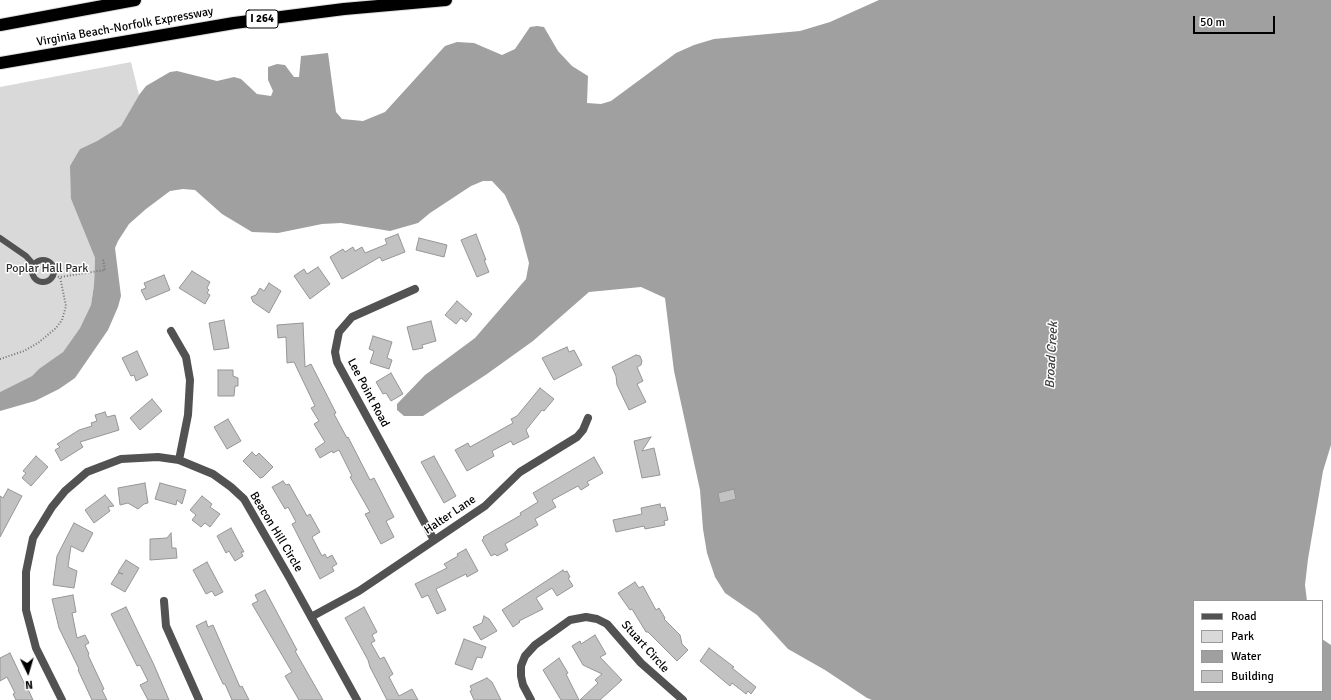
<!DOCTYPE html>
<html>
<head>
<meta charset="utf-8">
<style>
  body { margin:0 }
  #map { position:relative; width:1331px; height:700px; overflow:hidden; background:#fff; font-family:Signika,sans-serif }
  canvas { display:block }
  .legend { position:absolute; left:1193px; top:600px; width:130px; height:92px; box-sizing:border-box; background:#fff; border:1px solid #999; margin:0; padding:5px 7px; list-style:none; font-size:12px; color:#000 }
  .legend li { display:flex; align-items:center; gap:8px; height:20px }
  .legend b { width:20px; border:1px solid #999 }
  .north { position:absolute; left:8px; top:652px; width:40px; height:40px; -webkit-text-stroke:3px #fff; paint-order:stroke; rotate:175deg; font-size:11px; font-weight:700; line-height:16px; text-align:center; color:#000 }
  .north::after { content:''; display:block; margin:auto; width:14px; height:18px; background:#000; clip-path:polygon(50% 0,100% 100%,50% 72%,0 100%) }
  .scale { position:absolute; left:1193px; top:16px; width:82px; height:18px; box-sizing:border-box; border:2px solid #000; border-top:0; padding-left:5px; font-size:12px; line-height:14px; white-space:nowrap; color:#000; -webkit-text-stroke:3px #fff; paint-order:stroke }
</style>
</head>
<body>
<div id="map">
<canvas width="1331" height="700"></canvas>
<ul class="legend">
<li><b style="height:5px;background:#525252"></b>Road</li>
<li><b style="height:11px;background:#d9d9d9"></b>Park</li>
<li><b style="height:11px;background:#a0a0a0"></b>Water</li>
<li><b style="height:11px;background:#c2c2c2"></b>Building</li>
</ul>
<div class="north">N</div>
<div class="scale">50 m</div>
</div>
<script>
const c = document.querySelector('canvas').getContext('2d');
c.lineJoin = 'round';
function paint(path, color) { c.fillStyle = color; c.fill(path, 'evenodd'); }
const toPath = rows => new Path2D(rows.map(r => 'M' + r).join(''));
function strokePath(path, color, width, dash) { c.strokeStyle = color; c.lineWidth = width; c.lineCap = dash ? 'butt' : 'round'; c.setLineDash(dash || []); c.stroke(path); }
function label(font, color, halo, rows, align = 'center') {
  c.font = font + ' Signika,sans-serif'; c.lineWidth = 3; c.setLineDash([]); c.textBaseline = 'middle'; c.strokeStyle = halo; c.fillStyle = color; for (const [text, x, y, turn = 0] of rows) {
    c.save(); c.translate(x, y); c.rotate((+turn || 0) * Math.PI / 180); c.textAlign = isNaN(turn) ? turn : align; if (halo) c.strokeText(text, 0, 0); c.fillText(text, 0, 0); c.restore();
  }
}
paint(toPath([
  [131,62,139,95,121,126,97,141,80,149,71,199,95,258,94,285,91,305,80,328,63,352,32,376,0,392,0,87]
]), '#d9d9d9');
paint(toPath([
  [879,0,1331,0,1331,445,1323,471,1308,559,1305,585,1307,601,1194,601,1194,691,1322,691,1322,639,1331,645,1331,700,872,700,867,698,825,670,788,649,757,615,725,593,715,577,707,553,703,529,700,490,674,371,665,298,641,287,589,292,533,341,487,374,423,416,404,416,397,410,397,404,425,375,475,338,526,279,529,263,519,226,505,195,492,181,483,181,471,186,430,213,418,223,390,231,341,223,322,224,278,233,252,232,222,214,195,190,183,189,170,191,146,209,129,224,118,241,115,248,121,296,118,307,108,330,75,378,59,389,35,401,0,411,0,392,32,376,39,369,63,352,80,328,91,305,94,285,95,258,71,199,70,166,80,149,97,141,121,126,139,95,146,86,170,72,177,71,217,81,234,77,241,79,257,94,271,96,273,91,268,80,268,67,277,64,285,65,294,77,299,77,301,56,328,53,336,112,342,119,363,121,385,112,445,46,457,42,474,43,502,55,515,49,530,27,537,26,544,27,558,51,572,66,588,76,587,103,601,104,611,101,676,53,694,45,714,39,800,31,830,22]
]), '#a0a0a0');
const building = toPath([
  [398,234,405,252,382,261,380,257,342,279,330,257,343,249,345,252,353,247,355,251,362,247,365,253,387,244,385,239,398,234],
  [476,234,486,260,484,260,489,272,477,277,461,240,476,234],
  [419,238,447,245,444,257,416,250,419,238],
  [318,267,330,284,310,299,294,276,304,269,307,274,318,267],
  [192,271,210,282,207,288,209,290,207,293,210,295,205,304,179,288,192,271],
  [164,275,170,290,146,300,141,290,146,288,144,283,164,275],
  [269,283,281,291,269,313,253,302,251,297,256,295,260,288,264,291,269,283],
  [457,301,472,314,466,322,461,318,456,324,445,315,457,301],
  [224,320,229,348,214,350,209,323,224,320],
  [431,321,436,341,422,345,423,348,413,350,407,327,431,321],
  [303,323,305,367,311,364,336,413,334,414,347,438,348,437,370,480,374,478,394,517,386,521,394,537,381,544,365,514,370,512,350,477,352,476,339,450,333,453,332,451,320,458,315,449,325,442,314,424,319,421,311,408,315,406,294,362,287,363,286,337,278,338,277,325,303,323],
  [373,336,392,342,387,358,392,360,389,369,370,363,374,351,369,349,373,336],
  [567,347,569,352,574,350,582,365,554,380,542,358,567,347],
  [137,351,148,375,136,381,134,375,131,376,122,358,137,351],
  [636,355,640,356,642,361,641,365,637,367,643,381,637,384,646,402,629,410,617,385,616,376,612,367,636,355],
  [218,370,233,370,233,376,238,378,238,386,235,386,234,396,218,396,218,370],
  [391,373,403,394,391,401,386,393,383,394,376,382,391,373],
  [540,388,554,399,544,411,542,410,526,430,529,437,513,445,511,441,492,451,494,456,467,471,455,450,468,443,470,447,513,423,511,419,517,416,540,388],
  [152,399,162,411,140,430,130,418,152,399],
  [105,412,107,417,115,415,119,430,80,442,83,447,61,461,55,450,60,447,57,444,79,430,92,426,91,423,97,421,95,415,105,412],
  [228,419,241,441,227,449,214,427,228,419],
  [651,437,642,451,654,448,660,475,642,478,634,441,651,437],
  [252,452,256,456,259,453,273,467,263,477,260,478,243,461,252,452],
  [36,456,48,467,31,486,22,478,26,473,23,471,36,456],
  [434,456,456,496,444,503,421,462,434,456],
  [594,457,603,473,587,482,589,485,581,490,578,486,552,500,556,507,535,519,538,525,505,544,508,550,497,556,495,554,491,556,482,540,484,538,483,537,521,515,520,513,538,502,533,493,594,457],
  [283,481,286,485,289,484,307,516,310,514,320,532,312,537,322,556,325,554,327,558,332,555,337,564,332,567,334,571,320,579,292,524,296,522,288,507,285,509,272,487,283,481],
  [145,483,148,503,144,504,138,509,128,503,120,505,118,488,145,483],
  [160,483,186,490,182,504,177,500,176,505,155,499,160,483],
  [8,489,22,496,0,537,0,496,3,498,8,489],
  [734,489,736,499,720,503,718,493,734,489],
  [105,495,114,506,108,507,110,511,94,523,85,510,105,495],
  [202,496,212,504,210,507,220,514,210,527,205,523,201,527,192,520,196,515,190,510,202,496],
  [660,504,661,508,665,507,668,520,664,521,665,525,645,529,644,526,616,532,613,520,642,514,641,508,660,504],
  [74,523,93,533,83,552,71,546,68,567,77,571,74,588,53,585,57,556,74,523],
  [231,528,244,552,241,552,243,556,235,561,229,551,226,553,217,536,231,528],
  [171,533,172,548,176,548,177,558,150,560,150,539,167,538,171,533],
  [466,549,478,571,467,577,466,574,436,589,446,610,437,614,428,595,422,598,415,584,447,568,444,564,458,556,457,554,466,549],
  [126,560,139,568,125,592,111,584,118,573,123,574,118,572,126,560],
  [207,562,223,592,215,596,212,591,206,594,193,570,207,562],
  [563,570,564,572,567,571,570,577,568,578,573,586,557,596,552,588,536,598,543,609,519,621,520,622,513,627,502,610,563,570],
  [635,582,639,588,643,586,656,610,659,608,665,618,664,619,680,635,682,644,688,650,677,661,648,632,646,632,632,609,630,610,618,593,635,582],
  [265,590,297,650,295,651,323,700,299,700,285,676,292,672,252,604,258,601,255,595,265,590],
  [73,595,76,612,72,613,77,638,85,635,89,643,85,645,89,654,88,655,104,689,102,690,107,700,92,700,78,670,79,669,59,628,52,599,73,595],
  [126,607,154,665,169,700,148,700,140,685,148,681,140,665,137,666,111,614,126,607],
  [364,607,377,632,372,635,375,641,371,643,380,659,384,657,393,674,389,677,399,696,412,689,418,700,387,700,370,667,368,660,345,618,364,607],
  [484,616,489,619,497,631,481,640,473,627,482,623,484,616],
  [206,621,208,627,213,625,240,687,242,686,249,700,232,700,225,684,223,684,196,626,206,621],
  [595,635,606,654,600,657,622,680,600,700,580,700,598,683,595,680,602,674,583,665,572,646,580,641,581,644,595,635],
  [464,639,486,647,482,658,477,657,472,670,455,664,464,639],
  [709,648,734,667,732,668,756,687,751,694,748,691,746,694,732,683,730,686,700,661,709,648],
  [10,653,26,687,27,687,33,700,16,700,13,694,15,693,7,677,0,681,0,658,10,653],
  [559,658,568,673,566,674,579,700,561,700,543,670,559,658],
  [487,678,492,682,501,700,474,700,470,691,472,690,470,686,487,678]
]);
paint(building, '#c2c2c2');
strokePath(building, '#969696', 1);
const highway = toPath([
  [0,25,135,0],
  [0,63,234,23,344,9,446,0]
]);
strokePath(highway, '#dbdbdb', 14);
strokePath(toPath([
  [52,276,60,277,105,270,103,259],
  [0,359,24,351,38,343,56,328,62,320,66,306,60,277]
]), '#747474', 2, [1, 2]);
strokePath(toPath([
  [0,238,26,256,33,264],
  '32 271a11 11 0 1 1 22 0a11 11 0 1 1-22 0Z'
]), '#525252', 6);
strokePath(toPath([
  [415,289,352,317,339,332,335,352,337,362,434,540],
  [171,331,186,357,190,380,188,415,179,460],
  [164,601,166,626,199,700],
  [311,617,359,591,485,506,520,472,577,437,583,430,588,418],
  [62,700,36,648,26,610,26,572,33,538,52,507,65,491,87,472,121,459,158,457,179,460,213,474,231,487,244,499,289,577,357,700],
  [531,700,523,685,521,676,521,666,525,656,535,645,570,620,586,617,597,619,607,624,641,663,683,700]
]), '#525252', 8);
strokePath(highway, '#000', 12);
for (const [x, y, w] of [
  [262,19,32]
]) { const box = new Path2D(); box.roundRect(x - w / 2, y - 9, w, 18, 3); c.fillStyle = '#fff'; c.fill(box); strokePath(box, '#000', 1); }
label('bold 11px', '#000', null, [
  ["I 264",262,19]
]);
label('12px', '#000', '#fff', [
  ["Virginia Beach-Norfolk Expressway",125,27,-10],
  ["Lee Point Road",368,393,62],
  ["Halter Lane",450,515,-34],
  ["Beacon Hill Circle",276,532,59],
  ["Stuart Circle",645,647,48]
]);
label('12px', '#303030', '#fff', [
  ["Poplar Hall Park",47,269]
]);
label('italic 13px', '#414141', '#fff', [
  ["Broad Creek",1052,355,-87]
]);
</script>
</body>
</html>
